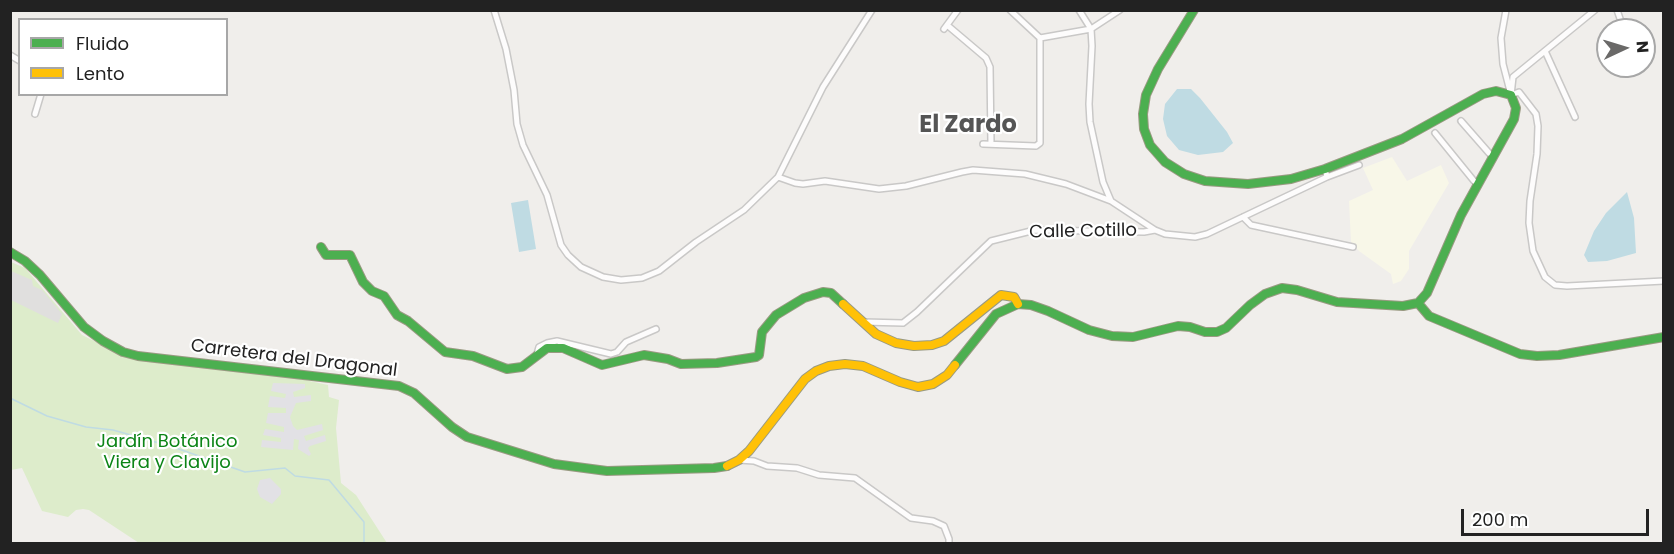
<!DOCTYPE html>
<html>
<head>
<meta charset="utf-8">
<style>
  body { margin:0 }
  #map { position:relative; width:1674px; height:554px; overflow:hidden; background:#f0eeeb; font-family:Poppins,sans-serif }
  canvas { display:block }
  .frame { position:absolute; inset:0; border:12px solid #222; pointer-events:none }
  .legend { position:absolute; left:18px; top:18px; width:210px; height:78px; box-sizing:border-box; background:#fff; border:2px solid #a7a7a7; margin:0; padding:8px 10px; list-style:none; font-size:18px; color:#222 }
  .legend li { display:flex; align-items:center; gap:12px; height:30px }
  .legend b { width:30px; border:2px solid #a7a7a7 }
  .north { position:absolute; left:1596px; top:18px; width:60px; height:60px; box-sizing:border-box; background:#fff; border:2px solid #a7a7a7; border-radius:50%; rotate:86deg; font-size:16px; font-weight:700; line-height:24px; text-align:center; color:#222 }
  .north::after { content:''; display:block; margin:auto; width:21px; height:27px; background:#6a6968; clip-path:polygon(50% 0,100% 100%,50% 72%,0 100%) }
  .scale { position:absolute; left:1461px; top:509px; width:188px; height:27px; box-sizing:border-box; border:3px solid #222; border-top:0; padding-left:8px; font-size:18px; line-height:21px; white-space:nowrap; color:#222; -webkit-text-stroke:4px #fff; paint-order:stroke }
</style>
</head>
<body>
<div id="map">
<canvas width="1674" height="554"></canvas>
<div class="frame"></div>
<ul class="legend">
<li><b style="height:8px;background:#4caf50"></b>Fluido</li>
<li><b style="height:8px;background:#ffc107"></b>Lento</li>
</ul>
<div class="north">N</div>
<div class="scale">200 m</div>
</div>
<script>
const c = document.querySelector('canvas').getContext('2d');
c.lineJoin = 'round';
function paint(path, color) { c.fillStyle = color; c.fill(path, 'evenodd'); }
const toPath = rows => new Path2D(rows.map(r => 'M' + r).join(''));
function strokePath(path, color, width, dash) { c.strokeStyle = color; c.lineWidth = width; c.lineCap = dash ? 'butt' : 'round'; c.setLineDash(dash || []); c.stroke(path); }
function label(font, color, halo, rows, align = 'center') {
  c.font = font + ' Poppins,sans-serif'; c.lineWidth = 4.5; c.setLineDash([]); c.textBaseline = 'middle'; c.strokeStyle = halo; c.fillStyle = color; for (const [text, x, y, turn = 0] of rows) {
    c.save(); c.translate(x, y); c.rotate((+turn || 0) * Math.PI / 180); c.textAlign = isNaN(turn) ? turn : align; if (halo) c.strokeText(text, 0, 0); c.fillText(text, 0, 0); c.restore();
  }
}
paint(toPath([
  [1392,157,1407,181,1441,165,1449,183,1409,251,1409,269,1401,281,1393,284,1391,274,1359,251,1351,242,1349,201,1373,190,1363,168]
]), '#f8f7e8');
paint(toPath([
  [11,262,25,268,82,335,125,356,291,377,328,385,329,397,339,400,336,428,341,483,356,495,387,543,139,543,89,510,83,509,76,510,68,517,42,511,22,468,11,470]
]), '#ddeccb');
paint(toPath([
  [11,271,32,280,33,286,42,290,62,314,58,323,11,300]
]), '#e0dfde');
paint(toPath([
  [273,383,305,384,305,388,293,392,294,397,311,395,311,401,296,403,290,417,293,426,297,430,322,424,323,430,304,436,306,441,325,435,326,441,310,446,308,448,311,454,309,456,298,449,299,440,294,439,293,450,261,447,262,440,281,442,281,438,263,435,265,429,284,432,284,427,266,423,268,413,286,413,286,408,268,407,270,396,285,398,286,394,271,391],
  [270,478,281,489,281,494,272,504,260,497,257,489,260,480]
]), '#e2e1e5');
paint(toPath([
  [1177,89,1191,89,1200,98,1227,132,1233,143,1223,152,1198,155,1179,150,1167,136,1163,119,1165,104],
  [1627,192,1634,218,1636,253,1607,261,1588,262,1584,255,1594,231,1606,213],
  [528,200,536,249,519,252,511,203]
]), '#bfdbe3');
strokePath(toPath([
  [10,398,47,416,86,427,113,430,173,447,245,472,285,468,295,476,329,480,364,522,364,544]
]), '#bfdbe3', 1.5);
const street = toPath([
  [494,10,506,49,514,90,517,124,523,145,547,195,561,245,568,255,581,267,603,277,621,280,642,278,659,271,696,242,744,210,778,177,823,87,872,10],
  [1079,10,1091,29,1092,46,1089,104,1090,122,1103,182,1111,201,1155,230,1165,234,1195,237,1207,234,1327,177,1325,169],
  [1506,10,1501,38,1503,64,1510,91],
  [1617,10,1624,30],
  [947,25,986,58,990,67,991,144],
  [944,29,958,10],
  [1040,38,1091,29,1120,10],
  [1545,51,1575,117],
  [10,55,20,61],
  [1511,95,1519,92,1536,114,1538,126,1537,154,1530,201,1529,223,1533,251,1545,277,1555,285,1567,286,1664,281],
  [1511,95,1513,77,1595,10],
  [35,114,41,94],
  [1461,121,1489,153],
  [1435,133,1474,181],
  [983,144,1036,146,1040,143,1040,38,1010,10],
  [778,177,795,183,803,184,825,181,879,189,906,186,962,172,973,170,1025,174,1066,184,1111,201],
  [1327,177,1359,165],
  [1243,217,1251,225,1353,247],
  [864,322,903,323,917,312,991,241,1035,230,1144,232,1155,230],
  [537,354,539,347,547,343,557,341,611,354,617,352,626,342,656,329],
  [739,460,754,461,767,466,797,468,819,475,855,478,911,518,933,521,944,526,949,539,949,544]
]);
const fast = toPath([
  [1194,10,1158,69,1146,95,1143,114,1144,129,1150,145,1165,162,1184,174,1205,181,1248,184,1291,179,1325,169,1402,139,1483,94,1496,91,1511,95,1516,108,1514,119,1461,215,1427,293,1418,303],
  [321,247,326,255,350,255,363,282,372,291,384,296,397,315,408,321,445,352,473,356,507,369,522,367,547,348,563,348,602,365,644,355,668,359,681,364,717,363,756,357,759,355,762,332,776,315,804,298,823,292,831,293,843,304],
  [10,252,25,261,40,275,84,327,103,341,123,352,138,356,399,386,414,393,452,427,467,437,554,464,607,471,714,468,727,466],
  [1418,303,1429,316,1520,354,1537,356,1559,355,1664,337],
  [955,365,996,314,1018,304,1031,305,1048,311,1089,330,1112,336,1133,337,1178,326,1190,327,1205,332,1217,332,1226,328,1250,305,1265,294,1282,288,1297,290,1337,302,1403,306,1418,303]
]);
const slow = toPath([
  [843,304,876,334,896,343,914,346,932,345,944,341,1001,295,1014,297,1018,304],
  [727,466,739,460,749,451,805,379,816,371,829,366,845,364,863,366,900,382,918,387,933,384,947,375,955,365]
]);
strokePath(street, '#c9c8c7', 8);
strokePath(fast, '#999a82', 10);
strokePath(slow, '#999a82', 10);
strokePath(street, '#fdfcfc', 5);
strokePath(fast, '#4caf50', 8);
strokePath(slow, '#ffc107', 8);
label('18px', '#222', '#fff', [
  ["Calle Cotillo",1083,232,-1],
  ["Carretera del Dragonal",294,359,7]
]);
label('18px', '#0c8416', '#fff', [
  ["Jardín Botánico",167,442],
  ["Viera y Clavijo",167,463]
]);
label('bold 24px', '#555', '#fff', [
  ["El Zardo",968,126]
]);
</script>
</body>
</html>
